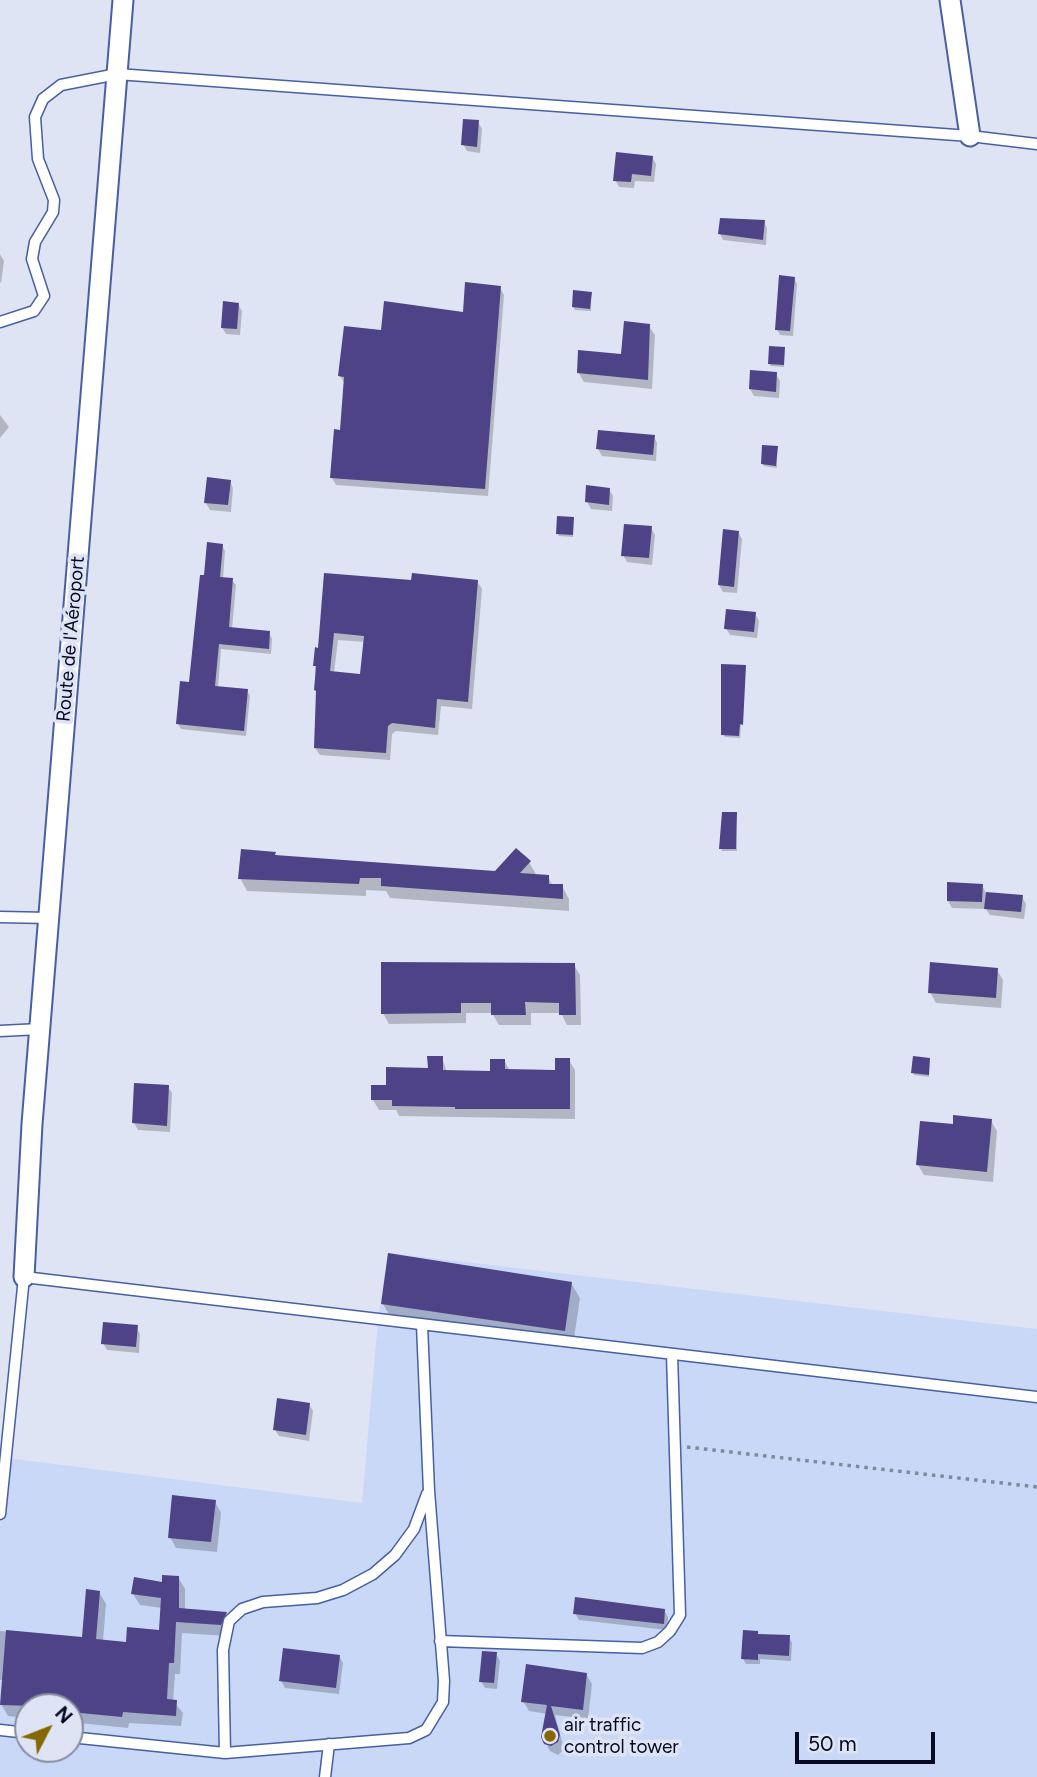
<!DOCTYPE html>
<html>
<head>
<meta charset="utf-8">
<style>
  body { margin:0 }
  #map { position:relative; width:1037px; height:1777px; overflow:hidden; background:#dee4f3; font-family:Figtree,sans-serif }
  canvas { display:block }
  .north { position:absolute; left:14px; top:1693px; width:70px; height:70px; box-sizing:border-box; background:#dee4f3; border:2px solid #878da0; border-radius:50%; rotate:48deg; font-size:19px; font-weight:700; line-height:28px; text-align:center; color:#040a23 }
  .north::after { content:''; display:block; margin:auto; width:24px; height:32px; background:#876702; clip-path:polygon(50% 0,100% 100%,50% 72%,0 100%) }
  .scale { position:absolute; left:795px; top:1732px; width:140px; height:32px; box-sizing:border-box; border:4px solid #040a23; border-top:0; padding-left:9px; font-size:21px; line-height:24px; white-space:nowrap; color:#040a23; -webkit-text-stroke:5px #dee4f3; paint-order:stroke }
</style>
</head>
<body>
<div id="map">
<canvas width="1037" height="1777"></canvas>
<div class="north">N</div>
<div class="scale">50 m</div>
</div>
<script>
const c = document.querySelector('canvas').getContext('2d');
c.lineJoin = 'round';
function paint(path, color) { c.fillStyle = color; c.fill(path, 'evenodd'); }
const toPath = rows => new Path2D(rows.map(r => 'M' + r).join(''));
function strokePath(path, color, width, dash) { c.strokeStyle = color; c.lineWidth = width; c.lineCap = dash ? 'butt' : 'round'; c.setLineDash(dash || []); c.stroke(path); }
function label(font, color, halo, rows, align = 'center') {
  c.font = font + ' Figtree,sans-serif'; c.lineWidth = 7; c.setLineDash([]); c.textBaseline = 'middle'; c.strokeStyle = halo; c.fillStyle = color; for (const [text, x, y, turn = 0] of rows) {
    c.save(); c.translate(x, y); c.rotate((+turn || 0) * Math.PI / 180); c.textAlign = isNaN(turn) ? turn : align; if (halo) c.strokeText(text, 0, 0); c.fillText(text, 0, 0); c.restore();
  }
}
paint(toPath([
  [388,1253,1037,1329,1037,1777,0,1777,0,1457,362,1503,378,1320],
  [28,1707,70,1707,70,1749,28,1749]
]), '#cad8f8');
paint(toPath([
  [478,122,482,129,480,153,467,151,463,144],
  [652,157,656,164,654,182,635,181,634,188,619,187,615,180],
  [764,222,767,228,766,245,723,240,720,234],
  [0,254,4,261,1,283,0,282],
  [794,278,797,284,793,336,780,335,777,329],
  [500,288,504,295,488,496,336,485,332,478,341,431,345,384,340,376,383,332,465,314],
  [591,294,591,311,575,310,573,307],
  [238,304,242,311,240,335,226,334,222,327],
  [649,326,655,335,652,389,584,382,578,372,622,356],
  [784,349,784,367,771,366,769,363],
  [776,374,780,381,779,398,754,396,750,389],
  [0,415,9,427,0,438],
  [654,437,657,443,656,461,602,456,598,449],
  [777,448,777,468,764,466,763,464],
  [230,481,233,488,231,512,210,510,206,503],
  [609,489,613,496,612,511,591,509,587,502],
  [573,519,573,537,559,536,557,533],
  [651,528,655,535,652,565,627,562,623,555],
  [738,532,742,539,737,593,723,592,719,585],
  [222,545,225,551,223,579,232,580,236,585,232,629,269,633,272,639,271,654,221,649,218,688,247,690,250,696,246,736,181,729,178,724,190,684,205,577],
  [326,575,413,581,477,581,482,589,472,709,441,706,438,735,396,731,392,734,390,760,320,755,315,748,318,694,315,665,319,650],
  [338,640,365,642,362,676,334,673],
  [755,614,759,621,757,638,730,635,726,628],
  [745,667,740,738,725,737,723,734],
  [736,814,737,851,722,851,721,848],
  [274,854,276,857,495,873,529,862,537,876,548,877,553,886,562,886,569,899,569,911,390,898,386,891,366,890,366,896,247,891,240,878],
  [982,885,986,893,1022,897,1026,904,1024,919,990,915,986,909,952,908,948,901],
  [574,965,580,975,581,1025,567,1025,561,1013,531,1013,531,1025,499,1025,492,1013,466,1013,466,1023,389,1024,383,1013],
  [997,970,1003,980,1001,1008,936,1003,930,992],
  [442,1058,447,1072,492,1072,504,1060,510,1071,557,1072,569,1060,575,1070,575,1119,399,1116,396,1110,379,1110,373,1100,388,1086,429,1070],
  [929,1060,929,1077,914,1075,913,1072],
  [168,1087,172,1093,170,1132,138,1130,134,1123],
  [991,1121,997,1131,993,1182,924,1175,918,1165],
  [571,1283,580,1298,573,1345,391,1318,383,1304],
  [136,1327,140,1334,139,1353,107,1350,103,1343],
  [309,1404,313,1411,309,1441,279,1436,275,1430],
  [215,1502,221,1513,217,1552,176,1548,170,1537],
  [178,1577,185,1589,185,1610,226,1614,233,1625,227,1636,182,1633,180,1674,175,1674,173,1701,183,1713,181,1726,129,1723,128,1728,70,1722,70,1707,28,1707,28,1718,8,1716,1,1704,3,1680,0,1680,0,1631,83,1639,99,1592,106,1604,103,1641,128,1644,161,1631,162,1608,140,1605,133,1594],
  [664,1610,668,1617,667,1630,579,1620,575,1613],
  [759,1636,789,1637,792,1643,791,1661,760,1659,760,1664,746,1664,743,1659],
  [496,1654,500,1661,497,1689,485,1688,481,1681],
  [339,1656,343,1663,339,1694,285,1688,281,1681],
  [586,1674,592,1684,588,1719,555,1715,564,1749,558,1755,550,1751,544,1740,548,1714,529,1711,523,1701]
]), '#0003');
paint(toPath([
  [463,119,479,120,477,147,461,145],
  [616,152,653,156,651,176,632,174,631,182,613,181],
  [720,218,765,220,763,240,718,234],
  [779,275,795,277,790,331,775,330],
  [465,282,501,286,485,489,330,478,334,429,340,430,344,377,338,376,344,326,381,330,384,301,463,312],
  [573,290,592,292,590,309,572,307],
  [223,301,239,303,237,329,221,328],
  [624,321,650,324,648,380,577,373,578,350,621,354],
  [769,346,785,347,784,365,768,364],
  [750,370,777,372,776,392,749,389],
  [598,430,655,435,653,455,596,449],
  [762,445,778,446,776,466,761,464],
  [207,477,231,480,228,505,204,503],
  [586,485,610,488,609,505,585,502],
  [557,516,574,517,573,535,556,534],
  [624,524,652,526,649,558,621,556],
  [723,529,739,531,734,587,718,585],
  [207,542,223,544,220,577,233,578,229,627,270,631,269,649,219,644,215,686,248,689,244,731,176,724,180,681,189,682,200,575,204,575],
  [324,573,411,580,412,573,478,580,468,702,437,699,435,728,392,723,388,726,386,753,314,748,316,691,314,690,316,666,313,666,315,647,318,648],
  [334,633,364,636,360,674,330,671],
  [726,609,756,612,754,632,724,629],
  [721,664,746,665,743,725,740,724,739,736,721,735],
  [722,812,737,812,736,849,719,849],
  [516,848,531,861,520,873,549,875,549,884,563,884,563,899,381,886,381,878,360,878,359,884,238,879,241,849,276,852,275,855,495,871],
  [947,882,983,884,982,902,947,901],
  [986,892,1023,895,1021,912,984,909],
  [381,962,575,963,576,1015,559,1015,559,1003,525,1002,526,1015,491,1015,491,1003,461,1003,461,1013,381,1014],
  [930,962,998,968,996,998,928,993],
  [427,1056,443,1056,443,1070,490,1071,490,1059,505,1059,505,1069,555,1070,555,1058,570,1058,570,1109,455,1109,455,1107,392,1106,392,1100,371,1100,371,1085,386,1085,386,1067,428,1068],
  [913,1056,930,1058,929,1075,911,1073],
  [134,1083,169,1085,167,1126,132,1123],
  [953,1115,992,1119,987,1172,916,1165,920,1121,953,1124],
  [388,1253,572,1282,565,1331,381,1304],
  [103,1322,138,1325,136,1347,101,1344],
  [277,1398,310,1403,306,1435,273,1430],
  [172,1495,216,1500,211,1542,168,1538],
  [162,1575,179,1576,179,1608,227,1612,221,1625,176,1622,174,1663,169,1663,167,1699,177,1700,176,1716,123,1712,122,1717,70,1712,70,1707,0,1705,6,1630,82,1637,86,1589,100,1591,96,1639,126,1642,127,1627,159,1630,161,1598,131,1594,134,1577,162,1582],
  [575,1597,665,1609,664,1624,573,1614],
  [743,1630,758,1631,758,1634,790,1635,789,1656,758,1654,758,1660,741,1659],
  [283,1648,340,1655,336,1688,279,1681],
  [482,1651,497,1652,494,1683,479,1682],
  [526,1664,587,1673,583,1710,551,1706,560,1735,558,1742,551,1746,544,1744,541,1737,547,1705,521,1702]
]), '#4d4386');
const lane = toPath([
  [0,322,34,311,44,296,32,259,35,242,53,212,54,200,38,159,35,117,43,99,61,85,117,74,970,136,1037,144],
  [0,917,49,918],
  [0,1031,40,1029],
  [0,1514,24,1277,1037,1397],
  [440,1641,642,1648,658,1642,670,1631,680,1615,672,1354],
  [0,1730,28,1733],
  [70,1737,225,1753,409,1738,426,1730,443,1702,444,1681,429,1491,422,1325],
  [225,1753,223,1650,229,1621,242,1609,263,1602,317,1598,343,1590,373,1574,395,1555,414,1529,427,1494],
  [325,1777,329,1744]
]);
const street = toPath([
  [950,0,970,136],
  [24,1277,32,1124,123,0]
]);
strokePath(lane, '#485fa1', 13);
strokePath(street, '#485fa1', 23);
strokePath(toPath([
  [687,1447,1037,1487]
]), '#82889c', 3.5, [3.5, 5]);
strokePath(lane, '#fff', 10);
strokePath(street, '#fff', 19);
for (const [x, y, r, color] of [
  [550,1736,7,"#876702"]
]) { const dot = new Path2D(); dot.arc(x, y, r, 0, 2 * Math.PI); c.fillStyle = color; c.fill(dot); strokePath(dot, '#dee4f3', 2.5); }
label('19px', '#040a23', '#dee4f3', [
  ["Route de l'Aéroport",71,639,-85]
]);
label('19px', '#040a23', '#dee4f3', [
  ["air traffic",564,1725],
  ["control tower",564,1747]
], 'left');
</script>
</body>
</html>
